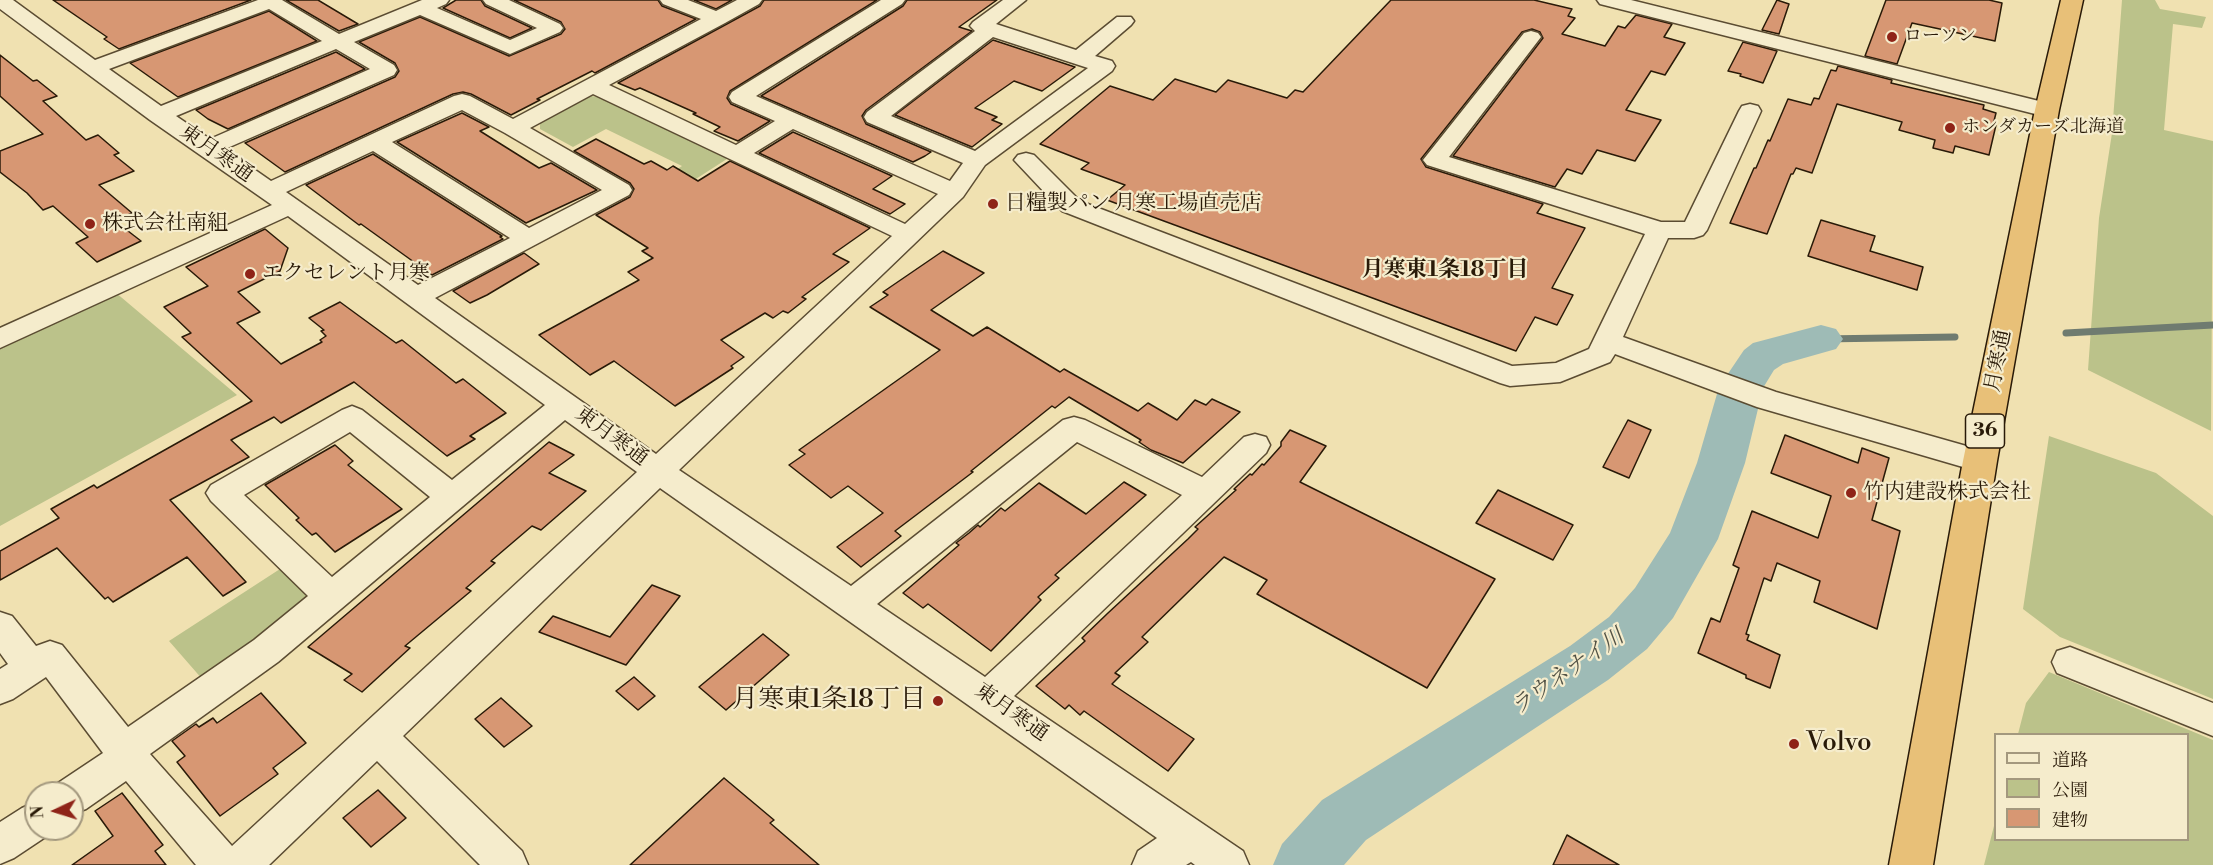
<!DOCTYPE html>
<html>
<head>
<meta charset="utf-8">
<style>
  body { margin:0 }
  #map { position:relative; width:2213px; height:865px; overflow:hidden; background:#f0e1b1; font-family:"Libre Bodoni","Noto Serif JP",serif }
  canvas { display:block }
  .legend { position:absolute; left:1994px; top:733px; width:195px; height:108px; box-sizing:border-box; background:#f5eccc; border:2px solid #a3987e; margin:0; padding:8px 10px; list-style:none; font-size:18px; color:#291a08 }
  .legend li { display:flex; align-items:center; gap:12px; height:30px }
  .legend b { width:30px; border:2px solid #a3987e }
  .north { position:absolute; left:24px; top:781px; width:60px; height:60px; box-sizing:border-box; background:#f5eccc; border:2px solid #a3987e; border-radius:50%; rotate:266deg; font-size:16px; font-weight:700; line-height:24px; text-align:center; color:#291a08 }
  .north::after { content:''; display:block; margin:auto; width:21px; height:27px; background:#8f2418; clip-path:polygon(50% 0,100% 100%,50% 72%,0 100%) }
</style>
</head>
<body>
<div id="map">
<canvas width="2213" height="865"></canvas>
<ul class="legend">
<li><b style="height:8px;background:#f5eccc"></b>道路</li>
<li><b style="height:16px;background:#bbc28a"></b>公園</li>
<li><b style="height:16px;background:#d79773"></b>建物</li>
</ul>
<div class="north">N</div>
</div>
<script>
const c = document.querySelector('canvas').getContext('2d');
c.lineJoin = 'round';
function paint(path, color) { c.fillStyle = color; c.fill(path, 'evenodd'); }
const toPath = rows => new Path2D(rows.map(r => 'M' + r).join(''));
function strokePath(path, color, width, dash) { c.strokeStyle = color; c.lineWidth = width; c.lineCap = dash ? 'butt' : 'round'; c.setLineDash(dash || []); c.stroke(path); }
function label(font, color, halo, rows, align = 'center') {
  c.font = font + ' "Libre Bodoni","Noto Serif JP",serif'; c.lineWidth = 4.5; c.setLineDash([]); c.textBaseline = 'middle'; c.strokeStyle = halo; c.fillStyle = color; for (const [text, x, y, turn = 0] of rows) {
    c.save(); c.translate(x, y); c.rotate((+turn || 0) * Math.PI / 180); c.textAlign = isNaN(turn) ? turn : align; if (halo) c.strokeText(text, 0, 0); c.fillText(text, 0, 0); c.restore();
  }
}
paint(toPath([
  [2122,0,2155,0,2160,9,2206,17,2202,28,2173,24,2164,130,2213,141,2211,431,2088,370,2099,218,2112,133],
  [591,96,599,97,730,157,688,184,670,174,682,166,606,129,573,147,540,129,540,123],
  [115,292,237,395,0,526,0,349],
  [2049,436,2156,473,2213,516,2213,699,2060,637,2023,609],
  [280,569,308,595,302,605,203,680,169,641],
  [2049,672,2213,740,2213,865,1984,865,1995,822,1996,840,2188,840,2188,734,2018,734,2026,703]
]), '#bbc28a');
strokePath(toPath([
  [2066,333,2213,325],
  [1821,339,1955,337]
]), '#6f7b70', 7);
paint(toPath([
  [1821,325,1836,329,1843,339,1836,349,1783,364,1774,370,1763,388,1745,463,1718,539,1673,618,1647,649,1608,680,1366,840,1344,865,1273,865,1282,844,1322,800,1570,646,1609,617,1635,588,1670,533,1697,463,1719,387,1744,350,1753,343,1821,325]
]), '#9ebbb6');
const building = toPath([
  [53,0,251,0,119,49,104,39,107,37,53,0],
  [286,0,318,0,358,24,339,31,286,0],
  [456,0,481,0,485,6,532,28,510,38,443,8,456,0],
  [514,0,658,0,662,6,696,19,595,73,592,71,537,99,540,100,511,115,471,94,463,92,453,94,285,172,245,143,395,77,399,71,395,63,359,42,420,17,509,56,561,34,565,29,561,22,514,0],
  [694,0,732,0,716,9,694,0],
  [764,0,877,0,730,91,727,98,731,104,770,121,738,141,714,131,720,127,693,114,696,113,640,88,635,90,618,83,760,6,764,0],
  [907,0,997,0,959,27,972,31,866,110,862,116,866,124,931,152,925,156,913,162,761,96,903,6,907,0],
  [1391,0,1534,0,1572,9,1568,16,1575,18,1562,34,1605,46,1618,26,1625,28,1636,15,1672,24,1664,37,1685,43,1665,75,1651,71,1626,110,1661,120,1635,161,1597,150,1582,174,1567,169,1555,187,1453,156,1543,38,1540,32,1532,29,1522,32,1421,159,1426,167,1543,204,1537,213,1585,228,1552,288,1573,295,1557,325,1535,317,1516,351,1107,200,1125,185,1081,169,1089,163,1040,144,1110,86,1153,100,1175,79,1216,92,1228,80,1287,98,1295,90,1303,92,1391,0],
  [1777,0,1789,4,1779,34,1762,30,1777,0],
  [1886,0,1989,0,2002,3,1995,41,1912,23,1897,64,1865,56,1886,0],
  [269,11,317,41,178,97,130,63,269,11],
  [993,40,1075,67,1042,91,1014,81,975,108,997,117,992,120,1002,124,972,147,895,115,993,40],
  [1743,42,1777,51,1763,83,1740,76,1741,74,1728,71,1743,42],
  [336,52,365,69,228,129,208,119,196,110,336,52],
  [0,55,33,81,37,80,57,96,43,101,86,140,98,135,119,153,114,155,134,171,99,185,132,213,115,221,141,241,97,262,76,243,88,237,53,206,43,210,27,193,0,172,0,151,43,134,0,96,0,55],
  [1838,66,1892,80,1891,83,1984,105,1983,109,1996,113,1993,125,1996,125,1989,155,1955,146,1953,153,1933,148,1935,140,1899,130,1902,122,1837,104,1812,173,1796,168,1793,174,1791,174,1767,234,1730,223,1754,168,1756,168,1768,140,1770,141,1788,99,1811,105,1814,98,1819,99,1831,70,1836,71,1838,66],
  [462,113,489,127,480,131,539,168,551,163,597,190,526,223,397,142,462,113],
  [793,132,892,176,873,189,905,204,890,214,759,153,793,132],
  [596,139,644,164,651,161,667,170,673,166,698,181,730,161,870,228,833,254,849,262,802,297,806,299,788,313,783,311,773,318,765,313,721,340,744,357,731,366,733,368,675,406,614,361,590,375,539,335,639,280,628,272,653,258,642,251,648,248,596,215,630,197,634,189,630,183,574,151,596,139],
  [373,154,502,236,500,237,503,239,432,275,361,224,359,225,306,185,373,154],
  [1821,220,1875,236,1870,251,1923,267,1917,290,1808,256,1821,220],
  [265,229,288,248,280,271,238,292,260,312,237,323,281,364,322,342,320,340,326,336,321,331,324,330,309,318,340,302,396,343,402,340,456,383,463,379,506,413,470,436,475,439,447,456,354,382,281,423,274,417,231,440,249,457,170,500,246,582,223,596,187,557,113,602,108,597,105,599,57,548,0,580,0,551,59,518,51,509,94,485,97,488,252,401,182,337,191,333,164,307,208,286,186,267,265,229],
  [943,251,984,273,931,310,973,336,987,327,1060,372,1064,369,1138,411,1148,403,1177,420,1195,400,1206,405,1212,399,1240,412,1183,463,1151,450,1139,442,1141,440,1069,397,1055,408,1052,406,971,471,973,472,895,531,901,536,861,567,837,547,883,513,848,486,831,498,789,465,805,454,799,450,940,350,870,307,888,295,883,292,943,251],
  [524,253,539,264,487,295,470,303,453,291,524,253],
  [1628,420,1651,430,1629,478,1603,467,1628,420],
  [1290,430,1326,446,1300,482,1495,579,1427,688,1257,594,1267,580,1224,557,1142,637,1148,642,1115,673,1120,676,1112,684,1194,739,1168,771,1084,711,1080,715,1069,705,1065,709,1036,686,1085,641,1082,638,1108,613,1188,539,1198,529,1195,527,1236,490,1234,489,1250,474,1252,475,1262,464,1264,465,1281,446,1281,442,1290,430],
  [1785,435,1858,463,1862,448,1889,458,1872,520,1900,531,1877,629,1814,602,1820,581,1777,563,1771,581,1764,578,1746,634,1749,635,1747,640,1780,655,1770,688,1746,678,1746,675,1698,653,1711,618,1720,622,1739,568,1733,565,1752,511,1818,538,1831,496,1771,473,1785,435],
  [549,442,574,455,549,473,586,491,541,530,532,526,491,561,495,563,466,588,471,591,405,646,410,648,362,692,344,680,352,674,308,647,549,442],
  [335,445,353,461,348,465,402,509,335,552,316,533,312,535,296,520,299,518,265,485,335,445],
  [1124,482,1146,495,1055,575,1059,578,1038,597,1041,600,991,651,928,604,923,608,903,593,959,545,956,543,969,533,978,525,980,527,1001,508,1005,511,1039,483,1086,514,1124,482],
  [1498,490,1573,525,1553,560,1476,523,1498,490],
  [652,585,680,596,626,665,539,632,553,616,610,637,652,585],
  [763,634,789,655,726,710,699,687,763,634],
  [634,677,655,696,638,710,616,691,634,677],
  [261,693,306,743,273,768,278,774,220,816,177,762,185,756,172,741,196,724,199,727,213,718,217,723,261,693],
  [501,698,532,726,504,747,475,719,501,698],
  [724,778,774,820,770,823,819,865,630,865,724,778],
  [378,790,406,818,371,847,343,818,378,790],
  [122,793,163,845,155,851,166,865,72,865,113,836,95,811,122,793],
  [1567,835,1619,865,1553,865,1567,835]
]);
paint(building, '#d79773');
strokePath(building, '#291a08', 1.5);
const minor = toPath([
  [0,0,13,0,95,60,258,0,282,0,339,34,422,0,449,0,446,4,437,8,510,40,537,28,486,4,483,0,509,0,560,24,563,28,560,32,510,54,420,15,354,42,394,65,397,70,394,75,225,149,271,181,454,96,462,94,470,96,513,119,701,19,663,4,660,0,688,0,716,11,737,0,762,0,759,4,725,23,609,85,736,145,775,121,732,102,729,97,732,92,881,0,905,0,902,4,756,96,950,181,963,163,867,122,864,117,867,112,975,31,970,26,973,22,1003,0,1026,0,996,24,1076,50,1117,17,1131,17,1134,21,1131,25,1095,56,1112,61,1115,66,1112,71,985,165,963,197,679,470,851,586,1063,420,1074,417,1085,420,1202,477,1244,437,1255,434,1266,437,1270,445,1266,453,1014,696,1243,851,1249,865,1195,865,1191,862,1186,865,1132,865,1138,851,1157,838,660,488,403,736,522,851,528,865,480,865,377,761,269,865,196,865,126,781,86,809,72,814,72,793,54,793,58,783,103,753,46,677,13,699,0,704,0,669,8,664,0,653,0,612,12,616,36,646,50,641,62,645,128,727,254,640,308,596,211,501,206,493,211,485,342,410,352,406,362,410,452,480,545,405,288,216,0,348,0,328,272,205,150,120,0,9,0,0],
  [269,9,322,41,161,106,109,69,269,9],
  [993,37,1088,68,975,151,891,116,993,37],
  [336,49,370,69,210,139,176,116,336,49],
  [593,94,892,236,656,454,435,298,629,195,632,190,629,185,530,128,593,94],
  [462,110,505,133,602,190,529,228,392,142,462,110],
  [793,129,938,194,905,224,754,153,793,129],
  [373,151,510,238,418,285,286,192,373,151],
  [565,420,637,472,232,846,150,754,278,662,565,420],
  [350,432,430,497,332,577,244,495,350,432],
  [1077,442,1182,495,985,677,877,604,1077,442],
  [1597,0,1631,0,2055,105,2058,110,2055,115,2047,117,1600,4,1597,0],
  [1531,31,1538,33,1541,37,1449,157,1661,222,1685,222,1739,111,1742,106,1750,104,1758,106,1761,111,1707,230,1703,235,1694,238,1668,238,1623,337,1776,392,1991,453,1995,461,1991,469,1980,472,1757,407,1615,354,1610,362,1560,382,1510,386,1500,383,1062,211,1014,160,1018,155,1026,153,1034,155,1080,201,1512,366,1556,363,1589,349,1645,234,1427,165,1423,160,1524,33,1531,31],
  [2070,647,2213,703,2213,736,2057,673,2052,662,2057,651,2070,647],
  [36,802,36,829,52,829,50,834,14,858,0,864,0,822,22,808,36,802]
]);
const highway = toPath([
  [2061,0,2083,0,2059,110,1997,461,1933,865,1889,865,1963,461,2035,110,2061,0]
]);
strokePath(minor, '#5b4c32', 3);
strokePath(highway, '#291a08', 3);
paint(minor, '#f5eccc');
paint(highway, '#e8c078');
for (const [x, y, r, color] of [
  [1892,37,6,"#8f2418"],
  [1950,128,6,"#8f2418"],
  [993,204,6,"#8f2418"],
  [90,224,6,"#8f2418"],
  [250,274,6,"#8f2418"],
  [1851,493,6,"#8f2418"],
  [938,701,6,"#8f2418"],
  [1794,744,6,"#8f2418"]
]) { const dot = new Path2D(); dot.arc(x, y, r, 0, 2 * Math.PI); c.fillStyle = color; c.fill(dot); strokePath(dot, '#f5eccc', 2); }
label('18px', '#291a08', '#f5eccc', [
  ["ローソン",1904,37],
  ["ホンダカーズ北海道",1962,128]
], 'left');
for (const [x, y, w] of [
  [1985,431,39]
]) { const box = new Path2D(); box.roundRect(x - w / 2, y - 17, w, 34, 4.5); c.fillStyle = '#f5eccc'; c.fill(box); strokePath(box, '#291a08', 1.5); }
label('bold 20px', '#291a08', null, [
  ["36",1985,431]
]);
label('21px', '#291a08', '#f5eccc', [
  ["東月寒通",216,154,35],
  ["月寒通",1999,361,-79],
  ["東月寒通",611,437,36],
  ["東月寒通",1011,713,35]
]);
label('21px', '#291a08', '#f5eccc', [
  ["日糧製パン 月寒工場直売店",1005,204],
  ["株式会社南組",102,224],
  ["エクセレント月寒",262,274],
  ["竹内建設株式会社",1863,493]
], 'left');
label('bold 22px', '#291a08', '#f5eccc', [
  ["月寒東1条18丁目",1445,271]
]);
label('italic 22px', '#525245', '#f5eccc', [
  ["ラウネナイ川",1568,673,-35]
]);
label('26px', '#291a08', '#f5eccc', [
  ["月寒東1条18丁目",926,701],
  ["Volvo",1806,744,"left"]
], 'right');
</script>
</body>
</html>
